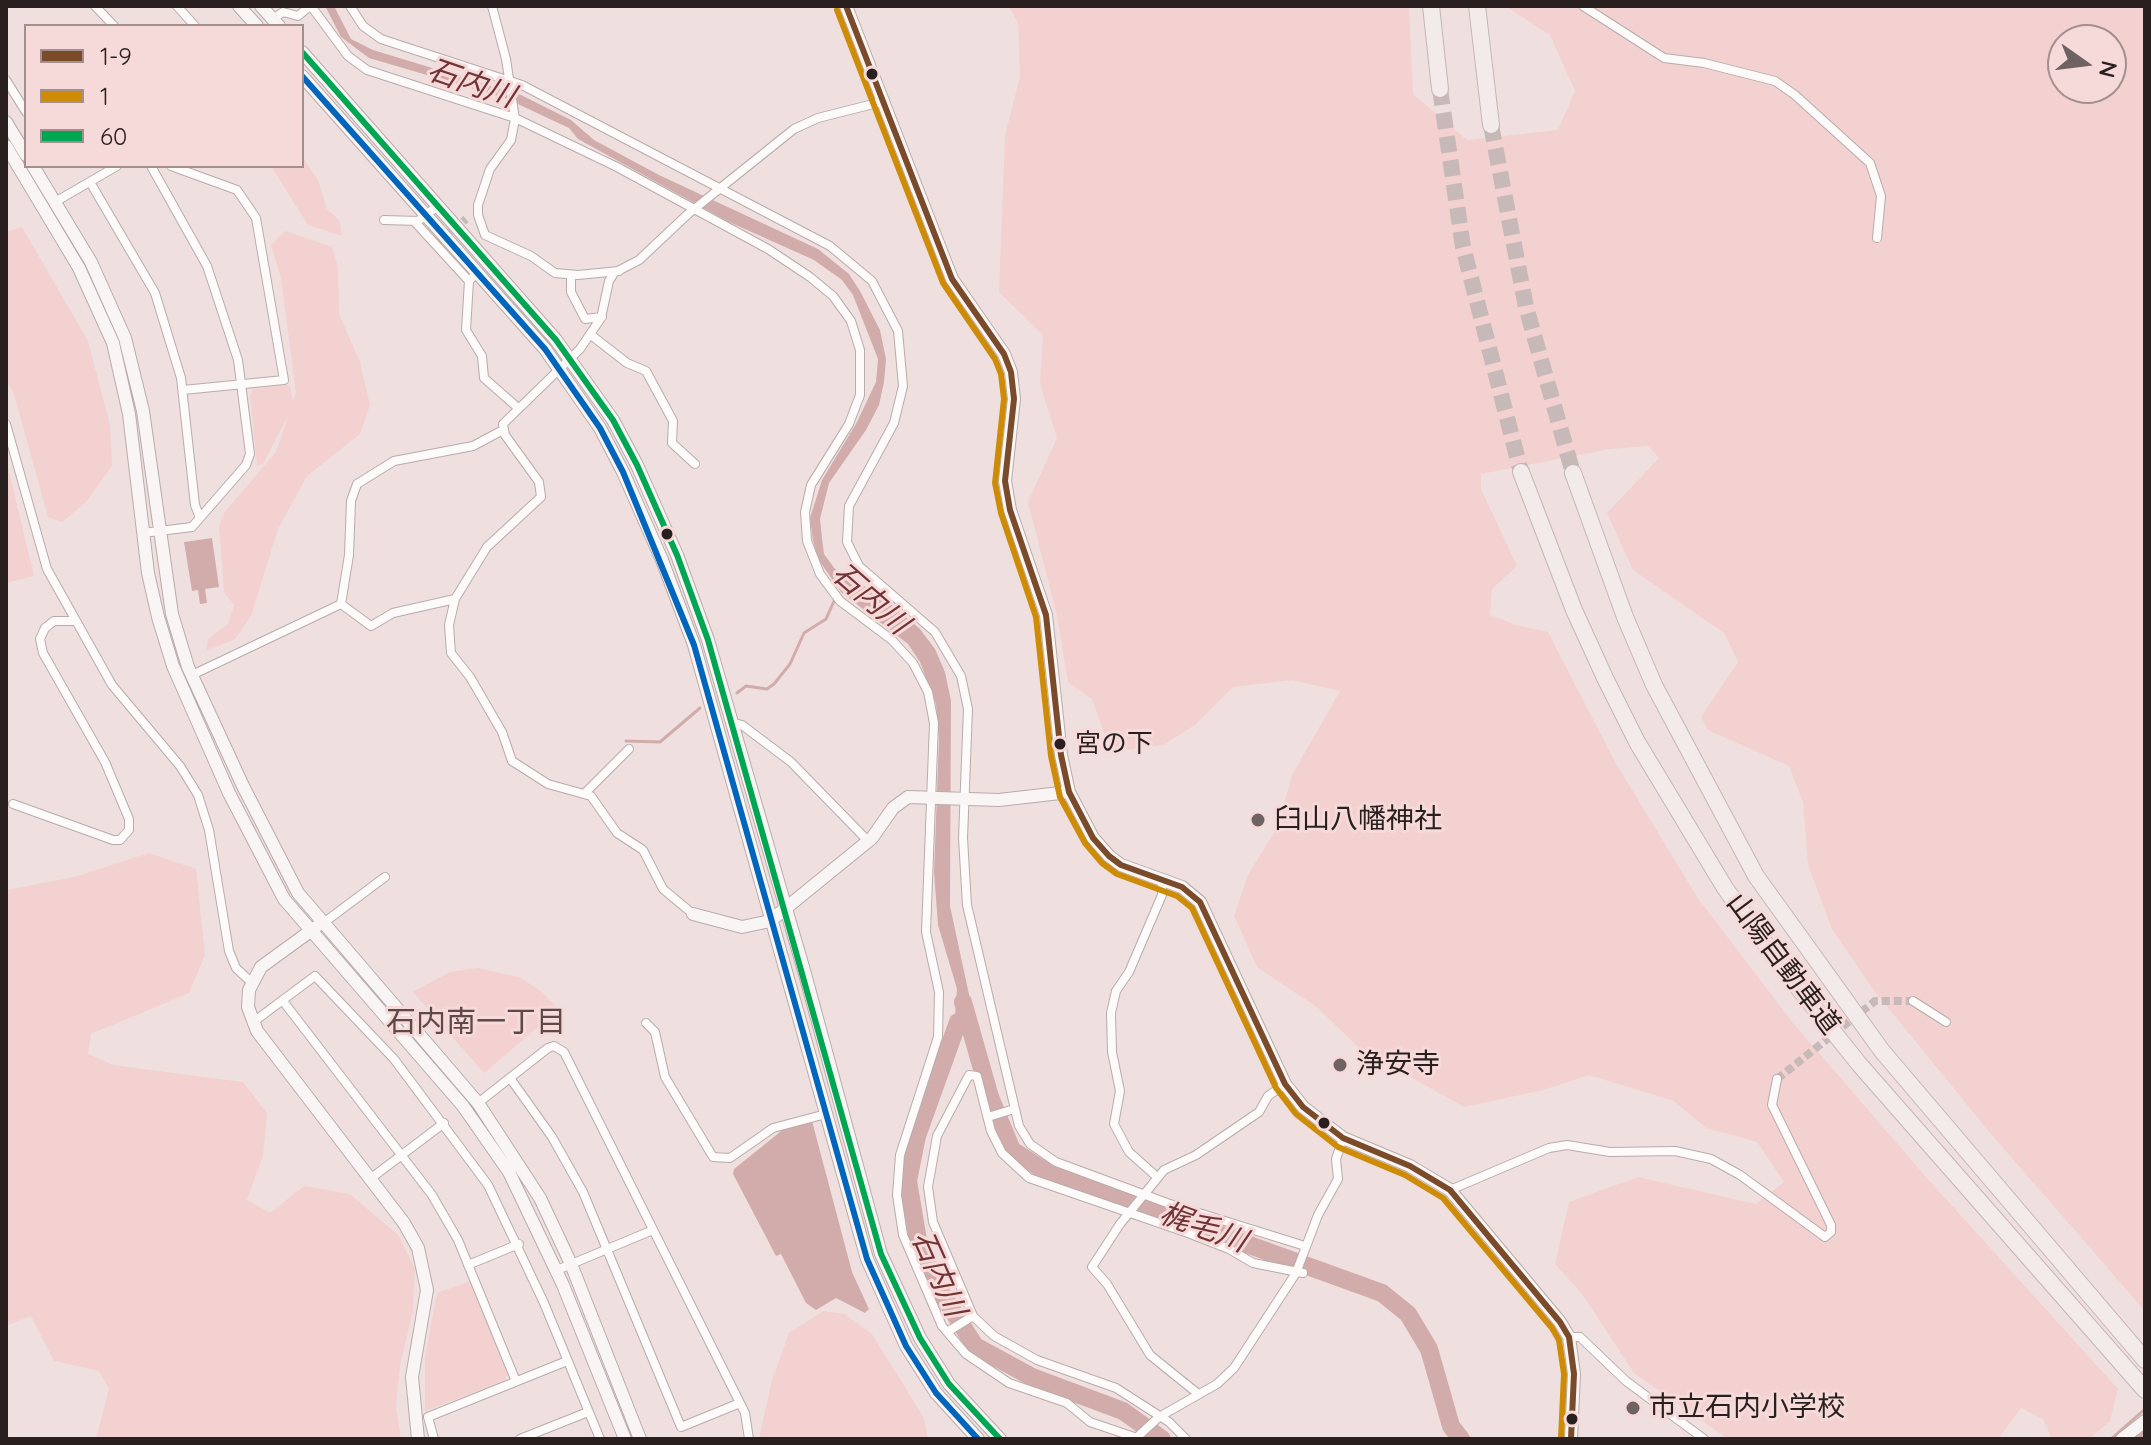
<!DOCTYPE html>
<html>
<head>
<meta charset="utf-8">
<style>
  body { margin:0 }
  #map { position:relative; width:2151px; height:1445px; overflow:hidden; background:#efe0df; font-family:Quicksand,sans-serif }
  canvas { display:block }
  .frame { position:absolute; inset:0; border:8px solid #281f1e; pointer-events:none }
  .legend { position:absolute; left:24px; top:24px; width:280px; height:144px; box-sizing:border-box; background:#f5dad9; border:2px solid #a38f8e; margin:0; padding:10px 14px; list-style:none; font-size:24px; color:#281f1e }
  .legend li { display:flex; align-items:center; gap:16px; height:40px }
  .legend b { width:40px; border:2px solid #a38f8e }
  .north { position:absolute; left:2047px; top:24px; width:80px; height:80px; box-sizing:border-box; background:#f5dad9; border:2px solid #a38f8e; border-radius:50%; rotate:104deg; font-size:22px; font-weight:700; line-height:32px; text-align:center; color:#281f1e }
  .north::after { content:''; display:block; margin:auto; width:28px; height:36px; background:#6e6362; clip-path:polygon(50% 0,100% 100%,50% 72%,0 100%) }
</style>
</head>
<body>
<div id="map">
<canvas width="2151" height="1445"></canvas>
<div class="frame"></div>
<ul class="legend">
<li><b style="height:10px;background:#7a4b2a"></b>1-9</li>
<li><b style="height:10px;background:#ce8b06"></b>1</li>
<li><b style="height:10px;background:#00a651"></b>60</li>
</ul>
<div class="north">N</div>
</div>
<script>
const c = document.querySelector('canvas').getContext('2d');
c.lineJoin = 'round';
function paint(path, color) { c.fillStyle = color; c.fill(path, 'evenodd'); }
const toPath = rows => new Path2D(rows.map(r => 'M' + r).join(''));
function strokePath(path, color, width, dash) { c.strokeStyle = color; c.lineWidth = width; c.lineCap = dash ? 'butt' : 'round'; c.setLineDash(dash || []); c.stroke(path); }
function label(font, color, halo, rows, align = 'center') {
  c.font = font + ' Quicksand,"Noto Sans JP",sans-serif'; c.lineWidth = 6; c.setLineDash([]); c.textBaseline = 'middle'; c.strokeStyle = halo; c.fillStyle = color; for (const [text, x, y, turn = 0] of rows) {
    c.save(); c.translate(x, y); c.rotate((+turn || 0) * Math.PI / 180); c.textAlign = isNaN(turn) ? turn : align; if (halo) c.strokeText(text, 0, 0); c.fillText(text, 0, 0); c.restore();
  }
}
paint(toPath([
  [1009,6,1409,6,1413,94,1467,140,1558,130,1575,91,1550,35,1505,6,2145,6,2145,1311,1991,1134,1872,988,1832,929,1808,865,1803,802,1789,766,1708,730,1701,717,1738,662,1724,633,1633,570,1607,513,1659,458,1648,446,1610,449,1481,474,1481,489,1517,566,1492,589,1490,615,1516,625,1548,632,1614,760,1697,897,1793,1023,1926,1177,2118,1389,2110,1421,2089,1439,2052,1439,2043,1419,2021,1408,1998,1439,1728,1439,1634,1373,1582,1294,1555,1264,1569,1202,1638,1177,1756,1204,1784,1182,1757,1142,1706,1128,1674,1101,1589,1075,1543,1090,1464,1107,1359,1048,1318,1008,1257,967,1234,916,1248,875,1278,826,1292,775,1340,691,1292,680,1233,687,1195,725,1163,745,1111,752,1092,699,1068,682,1057,616,1028,502,1057,438,1040,384,1043,335,999,292,1005,135,1020,77,1018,23],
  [2063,40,2111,40,2111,88,2063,88],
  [302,156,318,180,327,209,339,220,342,236,308,225,271,166,302,166],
  [22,227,88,341,110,425,112,466,86,502,62,522,48,517,14,394,6,380,6,232],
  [285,231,332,247,338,267,339,314,360,362,370,405,360,434,307,476,278,529,251,616,235,639,206,651,208,639,228,624,234,605,224,592,219,526,224,513,276,452,289,414,263,464,257,466,250,395,253,389,286,385,290,386,293,401,296,393,281,278,271,245],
  [6,459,34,576,6,583],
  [149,853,196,869,205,955,189,993,91,1034,88,1054,113,1065,243,1082,267,1113,263,1156,247,1200,270,1213,304,1186,350,1194,399,1236,415,1269,413,1311,400,1366,396,1407,401,1439,96,1439,109,1389,99,1371,54,1361,31,1316,6,1326,6,890,74,877],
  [478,968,519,977,542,992,559,1009,484,1073,413,992,450,972],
  [470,1281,508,1374,504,1381,425,1411,425,1357,437,1293],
  [824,1311,844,1314,872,1334,924,1418,928,1439,759,1439,772,1380,789,1333]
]), '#f2d1d0');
paint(toPath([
  [325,6,334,6,351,39,373,50,521,95,571,120,594,140,659,175,818,249,849,274,860,291,880,330,886,359,884,382,879,405,866,430,829,483,820,519,822,538,824,554,835,569,881,596,920,629,935,649,945,672,951,701,950,906,974,1018,944,1052,955,1017,957,989,938,925,934,872,939,738,936,704,920,662,908,644,841,592,818,559,813,540,810,518,822,480,857,422,876,382,878,359,853,295,842,280,814,260,727,221,578,139,569,128,505,98,369,58,341,37],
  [212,538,219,587,205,589,207,603,200,604,198,590,192,591,184,542],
  [812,1121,852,1272,869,1309,865,1313,836,1298,816,1310,806,1303,781,1254,776,1256,733,1174,734,1169,785,1128]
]), '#d2acaa');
strokePath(toPath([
  [737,693,746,686,767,689,774,684,790,664,804,633,826,619,835,599],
  [626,741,660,742,700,708],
  [2111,1439,2145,1409]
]), '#d2acaa', 3);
strokePath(toPath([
  [963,1002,990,1097,1012,1150,1045,1171,1382,1293,1408,1314,1429,1349,1451,1426,1461,1439],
  [958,1022,917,1136,908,1181,918,1240,935,1283,975,1346,1032,1377,1123,1411,1162,1439],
  [2144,1439,2145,1438]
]), '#d2acaa', 18);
strokePath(toPath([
  [435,244,466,219],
  [1777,1079,1875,1001,1913,1001]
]), '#c7b9b8', 8, [8, 4]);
strokePath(toPath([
  [1440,89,1463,247,1521,472],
  [1491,125,1526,307,1573,473]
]), '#c7b9b8', 16, [16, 8]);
const street = toPath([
  [95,6,114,26],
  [177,6,195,26],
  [311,6,348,56,367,70,515,118,617,167,768,249,810,277,833,296,851,321,860,350,860,395,849,424,811,485,805,512,807,541,820,574,840,601,892,640,913,663,928,692,934,723,926,932,939,992,938,1037,900,1155,897,1195,903,1235,942,1326,966,1354,1009,1383,1067,1403,1090,1422,1140,1439],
  [350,6,363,26,381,39,522,85,830,246,872,281,898,331,903,386,894,423,849,506,847,542,859,566,935,632,961,676,968,709,963,838,967,905,1019,1126,1030,1144,1056,1162,1167,1203,1305,1246],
  [492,6,506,59,515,119,511,140,490,169,478,205,478,215,485,235,531,256,555,273,578,275,619,271],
  [1583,6,1664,58,1704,63,1775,81,1795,95,1870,163,1881,196,1877,238],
  [273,19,283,12,298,16,310,6],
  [6,80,26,112],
  [171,166,237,190,256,218,284,380,183,390],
  [90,182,155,293,181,378,195,505,200,518],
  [55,202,117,166],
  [384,220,418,221,439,205],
  [414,221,469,281],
  [477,273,469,281,466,330,482,356,484,378,517,407],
  [571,276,571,292,585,319,602,317],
  [591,335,627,363,646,371,673,421,672,443,695,464],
  [6,424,47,569,112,685,180,766,198,795,209,830,229,951,236,968,251,982],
  [143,533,192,527,246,465,250,454,238,360,207,266,151,166],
  [455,599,449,625,451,653,470,677,502,732,512,761,548,784,591,796,617,833,643,850,663,889,693,914],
  [341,604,349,555,351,501,357,484,394,461,473,446,503,430],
  [192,675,341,604,371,626,393,613,455,599,487,547,541,497,539,482,505,435,503,424,580,349,601,318,609,281,614,273,639,260,688,214,794,129,818,118,885,101],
  [731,722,742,725,791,762,868,841],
  [585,793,629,749],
  [13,804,113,840,120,840,129,830,129,819,105,762,43,653,40,639,45,628,54,621,76,621],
  [322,924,385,877],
  [283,1001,432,1195,458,1240,515,1379],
  [1913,1001,1946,1022],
  [252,1023,315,976,394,1059,488,1185,544,1303,600,1439],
  [646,1023,655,1032,665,1077,713,1157,730,1158,773,1128,826,1114],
  [510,1078,552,1137,583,1192,681,1427,740,1403],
  [478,1103,548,1048,554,1046,564,1052,745,1413,749,1439],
  [988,1117,1014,1109],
  [1157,1177,1129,1152,1114,1124,1120,1091,1112,1052,1111,1013,1116,991,1129,972,1162,895,1162,878],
  [370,1179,444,1123],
  [1450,1190,1549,1148,1567,1145,1610,1152,1675,1151,1711,1159,1740,1175,1825,1237,1831,1232,1831,1225,1772,1105,1777,1079],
  [468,1265,519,1244],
  [557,1270,653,1230],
  [947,1332,973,1316],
  [1569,1337,1580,1337,1626,1381,1704,1439],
  [1197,1393,1150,1355,1107,1284,1092,1267,1120,1224,1164,1170,1196,1155,1259,1112,1268,1096,1285,1084],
  [434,1439,428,1417,567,1361],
  [520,1439,588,1412],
  [1135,1439,1159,1417,1217,1384,1234,1368,1296,1273,1318,1215,1338,1179,1336,1159,1343,1138],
  [1186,1439,1169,1422,1116,1388,1037,1360,994,1336,973,1316,933,1222,928,1187,937,1136,969,1075,977,1076,991,1131,1002,1153,1029,1178,1188,1233,1229,1249,1253,1263,1303,1273]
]);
const secondary = toPath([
  [239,6,257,26],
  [261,6,279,26],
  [846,6,952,279,1004,354,1011,372,1014,399,1005,481,1010,510,1046,615,1061,755,1069,792,1093,838,1109,856,1121,865,1182,887,1200,902,1285,1084,1303,1107,1343,1138,1410,1166,1450,1190,1560,1322,1569,1337,1574,1374,1571,1439],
  [302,52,556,340,613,420,637,465,677,555,708,640,805,974,881,1254,920,1338,949,1384,1000,1439],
  [302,76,545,349,600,428,623,472,662,560,694,645,867,1259,906,1346,936,1393,978,1439],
  [6,122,26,155],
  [6,146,79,268,113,343,129,414,148,573,158,617,173,666,229,793,284,899,463,1106,509,1172,563,1285,625,1439],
  [33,166,91,262,125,338,143,411,172,614,188,667,243,786,298,893,478,1103,540,1198,571,1264,640,1439],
  [693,914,742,927,770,921,872,838,893,808,908,797,999,800,1069,792],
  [316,927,261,967,249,990,248,1007,257,1031,404,1223,418,1248,427,1290,412,1377,418,1439],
  [2122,1439,2145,1421]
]);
const highway = toPath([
  [1431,6,1440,89],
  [1477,6,1491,125],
  [1521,472,1574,610,1605,678,1637,742,1725,888,1785,971,1859,1064,2145,1390],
  [1573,473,1625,617,1654,685,1756,876,1882,1051,2145,1360]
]);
strokePath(street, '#b7acab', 10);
strokePath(secondary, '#b7acab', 14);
strokePath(highway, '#c4b6b5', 18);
strokePath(street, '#fdfafa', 8);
strokePath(secondary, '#faf5f5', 12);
strokePath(highway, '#f3eaea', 16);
strokePath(toPath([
  [846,6,952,279,1004,354,1011,372,1014,399,1005,481,1010,510,1046,615,1061,755,1069,792,1093,838,1109,856,1121,865,1182,887,1200,902,1285,1084,1303,1107,1343,1138,1410,1166,1450,1190,1560,1322,1569,1337,1574,1374,1571,1439]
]), '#7a4b2a', 6);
strokePath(toPath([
  [837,10,943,283,995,359,1001,374,1004,399,995,483,1001,513,1036,617,1051,756,1060,797,1085,843,1102,863,1117,874,1177,896,1192,908,1276,1088,1296,1114,1338,1147,1405,1175,1443,1198,1552,1328,1559,1340,1564,1374,1561,1439]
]), '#ce8b06', 6);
strokePath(toPath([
  [302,52,556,340,613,420,637,465,677,555,708,640,881,1254,920,1338,949,1384,1000,1439]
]), '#00a651', 6);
strokePath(toPath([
  [302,76,545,349,600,428,623,472,694,645,867,1259,906,1346,936,1393,978,1439]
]), '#0065bd', 6);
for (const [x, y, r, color] of [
  [872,74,7,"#281f1e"],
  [667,534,7,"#281f1e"],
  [1060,744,7,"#281f1e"],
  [1258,820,8,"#6e6362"],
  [1340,1065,8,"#6e6362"],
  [1324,1123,7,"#281f1e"],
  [1633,1408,8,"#6e6362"],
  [1572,1419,7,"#281f1e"]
]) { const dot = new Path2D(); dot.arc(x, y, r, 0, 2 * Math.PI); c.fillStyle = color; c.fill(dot); strokePath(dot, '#f5dad9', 3); }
label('26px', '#281f1e', '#f5dad9', [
  ["宮の下",1075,744]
], 'left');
label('28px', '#281f1e', '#f5dad9', [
  ["臼山八幡神社",1274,820],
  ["浄安寺",1356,1065],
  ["市立石内小学校",1649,1408]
], 'left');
label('28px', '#281f1e', '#f5dad9', [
  ["山陽自動車道",1783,964,53]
]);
label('italic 30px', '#713334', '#f5dad9', [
  ["石内川",471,84,19],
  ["石内川",870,599,41],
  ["梶毛川",1203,1228,20],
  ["石内川",938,1274,66]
]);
label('30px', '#5f4948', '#f5dad9', [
  ["石内南一丁目",476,1023]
]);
</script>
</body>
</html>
